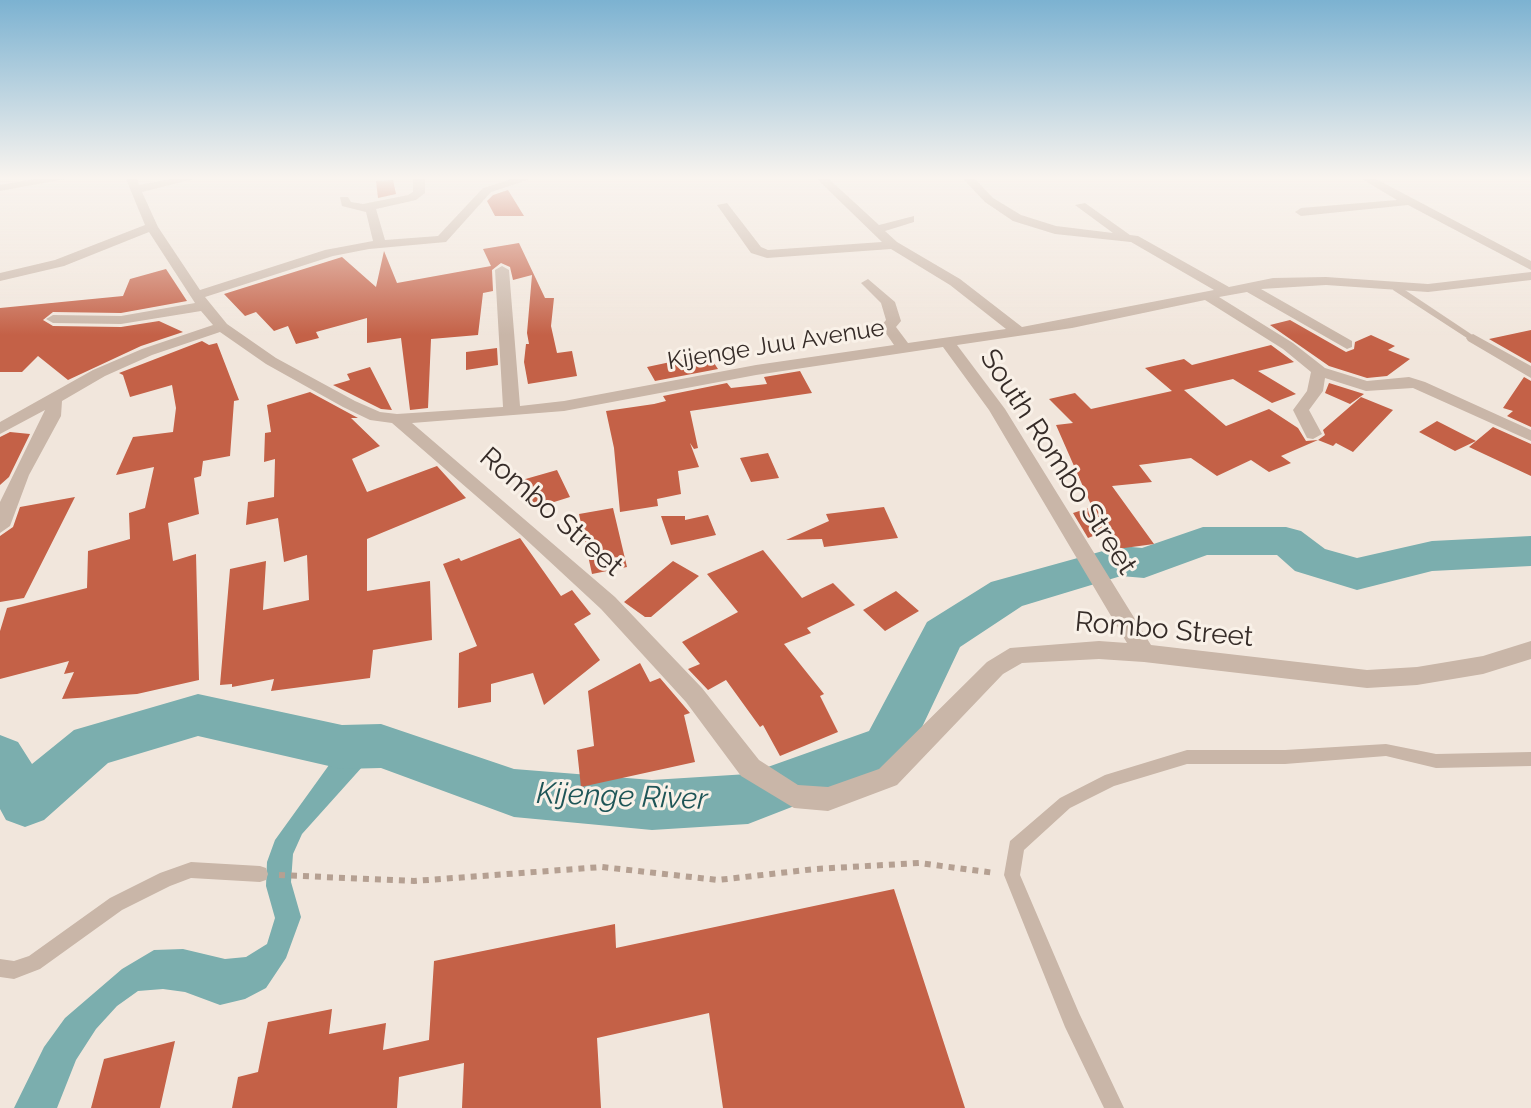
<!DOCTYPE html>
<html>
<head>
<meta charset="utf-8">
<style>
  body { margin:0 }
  canvas { display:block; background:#f1e6dc }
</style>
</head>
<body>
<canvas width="1531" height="1108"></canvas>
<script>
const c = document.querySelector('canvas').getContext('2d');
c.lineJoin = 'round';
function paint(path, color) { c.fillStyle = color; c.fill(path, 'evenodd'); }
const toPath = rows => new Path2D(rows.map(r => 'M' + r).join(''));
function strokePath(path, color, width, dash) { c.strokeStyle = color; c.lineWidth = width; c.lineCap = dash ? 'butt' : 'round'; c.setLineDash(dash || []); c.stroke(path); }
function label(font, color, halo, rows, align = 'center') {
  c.font = font + ' Raleway,sans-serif'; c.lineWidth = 6; c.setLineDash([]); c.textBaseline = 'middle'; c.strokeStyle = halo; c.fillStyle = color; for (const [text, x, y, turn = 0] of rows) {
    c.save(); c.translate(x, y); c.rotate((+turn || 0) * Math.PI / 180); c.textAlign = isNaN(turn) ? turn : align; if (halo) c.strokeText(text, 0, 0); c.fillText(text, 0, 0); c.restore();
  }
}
paint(toPath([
  [381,746,302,834,293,854,291,882,301,917,286,958,266,988,245,999,220,1005,185,992,163,989,138,991,117,1006,96,1029,76,1060,57,1108,14,1108,44,1047,65,1018,122,969,154,950,183,949,225,959,246,957,267,944,275,918,266,886,267,862,275,840,342,747]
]), '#7baeae');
paint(toPath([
  [1203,527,1286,527,1301,531,1325,549,1357,558,1432,541,1531,536,1531,566,1432,571,1357,590,1295,571,1277,555,1207,555,1144,578,1121,576,1022,606,960,647,905,763,748,824,652,830,514,817,381,768,342,769,198,736,108,763,44,820,25,827,6,820,0,809,0,735,18,742,32,764,74,730,198,694,342,725,381,724,514,769,652,780,748,774,869,731,927,622,991,582,1121,546,1142,548,1203,527]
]), '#7baeae');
paint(toPath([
  [393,180,396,194,378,198,376,181],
  [508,190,524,216,495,216,487,201,493,195],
  [519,243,545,298,554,298,551,326,557,353,572,351,577,376,528,384,524,362,526,344,529,344,527,333,532,275,513,280,510,267,501,263,492,270,493,291,483,293,478,335,431,339,428,408,410,410,401,338,367,343,367,318,316,332,319,338,296,344,288,326,274,331,256,312,245,316,224,294,342,257,376,287,384,251,397,283,491,266,483,249],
  [166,269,187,301,121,313,53,312,43,320,53,326,121,327,159,321,183,332,141,346,68,380,38,356,22,372,0,372,0,308,123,296,130,279],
  [1290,320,1346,352,1354,349,1355,342,1371,335,1395,346,1388,350,1410,359,1387,376,1367,378,1329,366,1270,325],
  [1531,330,1531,363,1489,339],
  [202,341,209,345,217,343,239,400,234,401,230,456,203,461,201,476,194,478,199,514,168,523,173,561,196,554,199,680,137,694,62,699,74,672,64,674,69,661,0,679,0,631,7,608,87,588,88,551,130,539,129,513,145,508,154,467,116,475,133,437,173,432,176,408,172,385,130,397,123,375,119,373],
  [1271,345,1294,362,1258,371,1296,394,1272,403,1233,379,1184,390,1226,426,1269,409,1298,428,1306,441,1318,440,1281,456,1291,463,1269,472,1251,460,1217,476,1191,458,1139,465,1152,482,1112,486,1154,544,1117,549,1106,531,1088,538,1073,513,1092,507,1056,425,1073,423,1049,399,1075,393,1091,409,1172,391,1145,368,1184,359,1192,365],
  [497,348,498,365,466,370,466,352],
  [708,354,718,369,655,381,647,367],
  [370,367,392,410,381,409,333,385,350,380,347,374],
  [800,371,812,393,690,411,698,448,694,449,690,443,699,467,678,471,681,494,657,499,658,506,620,512,614,448,606,411,654,404,666,401,663,396,727,383,731,388,767,384,764,377],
  [1524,377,1531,381,1531,427,1507,416,1513,411,1503,408],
  [1329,383,1364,394,1350,404,1325,393],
  [310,392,358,418,351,418,380,446,352,459,367,492,437,466,466,498,367,539,367,591,430,581,432,640,373,650,370,678,271,691,274,679,232,687,232,684,220,685,230,569,266,561,263,610,309,600,307,555,284,562,278,518,246,525,248,502,274,497,275,459,264,462,265,433,271,432,267,405],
  [1361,397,1393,410,1353,452,1336,443,1333,446,1318,440,1325,435,1323,430],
  [1437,421,1476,441,1455,451,1419,432],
  [1493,427,1531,444,1531,476,1469,447],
  [10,432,30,434,9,477,0,485,0,437],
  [768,453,779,478,751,482,740,458],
  [557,470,570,497,535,508,522,480],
  [75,497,24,598,0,602,0,536,13,527,20,507],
  [884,507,898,538,824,547,822,539,786,540,829,521,826,514],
  [613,508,627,567,592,574,579,514],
  [708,515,716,535,671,545,661,516,685,516,685,520],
  [520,538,561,596,572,590,591,614,574,624,600,660,544,705,533,673,491,684,491,702,458,708,459,653,477,646,443,564,459,558,461,561],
  [763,550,802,598,833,583,855,605,807,628,811,633,784,644,824,694,820,696,838,732,780,756,763,725,760,727,726,680,708,690,688,669,700,664,682,642,738,612,707,574],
  [673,561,699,576,651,617,645,617,624,602],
  [896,591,919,611,885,631,863,610],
  [640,663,650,682,660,678,690,713,684,715,695,762,581,787,577,750,594,746,588,691],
  [894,889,965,1108,723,1108,709,1013,597,1038,601,1108,462,1108,464,1063,399,1077,397,1108,232,1108,238,1077,258,1072,268,1022,332,1009,329,1034,386,1023,383,1050,429,1040,434,961,615,924,616,948],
  [175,1041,160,1108,91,1108,104,1059]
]), '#c46147');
strokePath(toPath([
  [279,875,414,881,602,867,718,880,815,869,919,863,995,873]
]), '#b5a092', 6, [6, 6]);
paint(toPath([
  [1393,286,1399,286,1477,338,1473,341,1470,340,1393,290,1393,286],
  [1386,744,1436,754,1531,752,1531,766,1436,768,1386,756,1285,764,1187,764,1114,786,1070,808,1024,850,1020,875,1079,1013,1124,1108,1104,1108,1065,1027,1004,875,1010,841,1060,798,1105,775,1187,750,1285,750,1386,744],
  [191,862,260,866,266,868,268,874,266,880,260,882,191,878,170,886,122,910,40,969,14,979,0,977,0,959,14,961,29,956,110,898,160,873,191,862]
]), '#c9b6a8');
paint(toPath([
  [34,179,65,179,0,191,0,185,34,179],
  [126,179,137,179,139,185,170,179,194,179,142,192,158,227,200,290,325,250,373,241,366,212,342,206,340,197,348,197,351,202,363,204,408,195,413,192,413,179,425,179,425,193,416,200,376,209,385,240,438,236,483,188,512,179,531,179,491,192,446,242,369,249,333,256,205,297,227,324,276,358,355,401,380,412,397,414,503,407,495,270,502,266,509,270,520,406,564,401,756,365,894,345,881,326,886,320,881,303,861,283,868,279,895,302,901,321,896,327,908,343,1006,329,950,285,891,249,767,258,751,253,717,205,727,203,761,247,768,250,882,242,817,179,829,179,879,225,914,216,914,222,885,231,897,242,960,279,1022,327,1214,290,1131,242,1055,234,1013,221,985,202,963,179,975,179,993,198,1021,215,1056,226,1113,233,1075,205,1085,203,1130,235,1138,236,1229,287,1273,278,1326,277,1428,284,1531,272,1531,280,1428,292,1326,285,1261,289,1352,341,1352,347,1347,349,1247,292,1219,297,1293,343,1325,368,1367,381,1409,377,1425,382,1531,430,1531,441,1413,388,1366,391,1325,378,1323,391,1309,410,1322,434,1313,439,1307,438,1293,410,1307,391,1311,372,1283,349,1205,300,1072,328,957,345,1005,409,1151,645,1367,670,1417,667,1483,656,1531,641,1531,659,1483,674,1417,685,1367,688,1144,662,1099,659,1022,663,1003,674,897,785,828,811,794,808,741,776,686,702,601,609,520,534,392,423,370,420,343,407,266,364,220,332,152,355,105,376,62,401,61,416,29,475,10,526,0,533,0,502,45,410,0,434,0,422,93,370,142,349,213,325,201,311,121,324,53,323,46,319,53,315,121,316,195,303,149,232,64,266,0,281,0,273,55,260,145,225,126,179],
  [943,347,989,410,1127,643,1099,641,1010,648,987,662,879,769,828,787,798,785,759,760,702,688,615,597,412,423,564,411,756,375,943,347],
  [1362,179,1376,179,1531,261,1531,270,1408,205,1301,216,1295,212,1301,208,1397,200,1362,179],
  [1473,334,1531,366,1531,378,1468,341,1466,338,1473,334]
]), '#c9b6a8');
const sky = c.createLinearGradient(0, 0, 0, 335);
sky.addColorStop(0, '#7cb2d1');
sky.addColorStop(0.53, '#f9f4ef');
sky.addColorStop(1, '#f9f4ef00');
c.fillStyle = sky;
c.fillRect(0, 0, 1531, 335);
label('24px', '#362c28', '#f9f1e8', [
  ["Kijenge Juu Avenue",776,345,-9]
]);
label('28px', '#362c28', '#f9f1e8', [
  ["South Rombo Street",1058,462,57],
  ["Rombo Street",551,512,41],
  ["Rombo Street",1164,630,5]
]);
label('italic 30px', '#1e5557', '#f9f1e8', [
  ["Kijenge River",622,797,2]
]);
</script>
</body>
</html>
